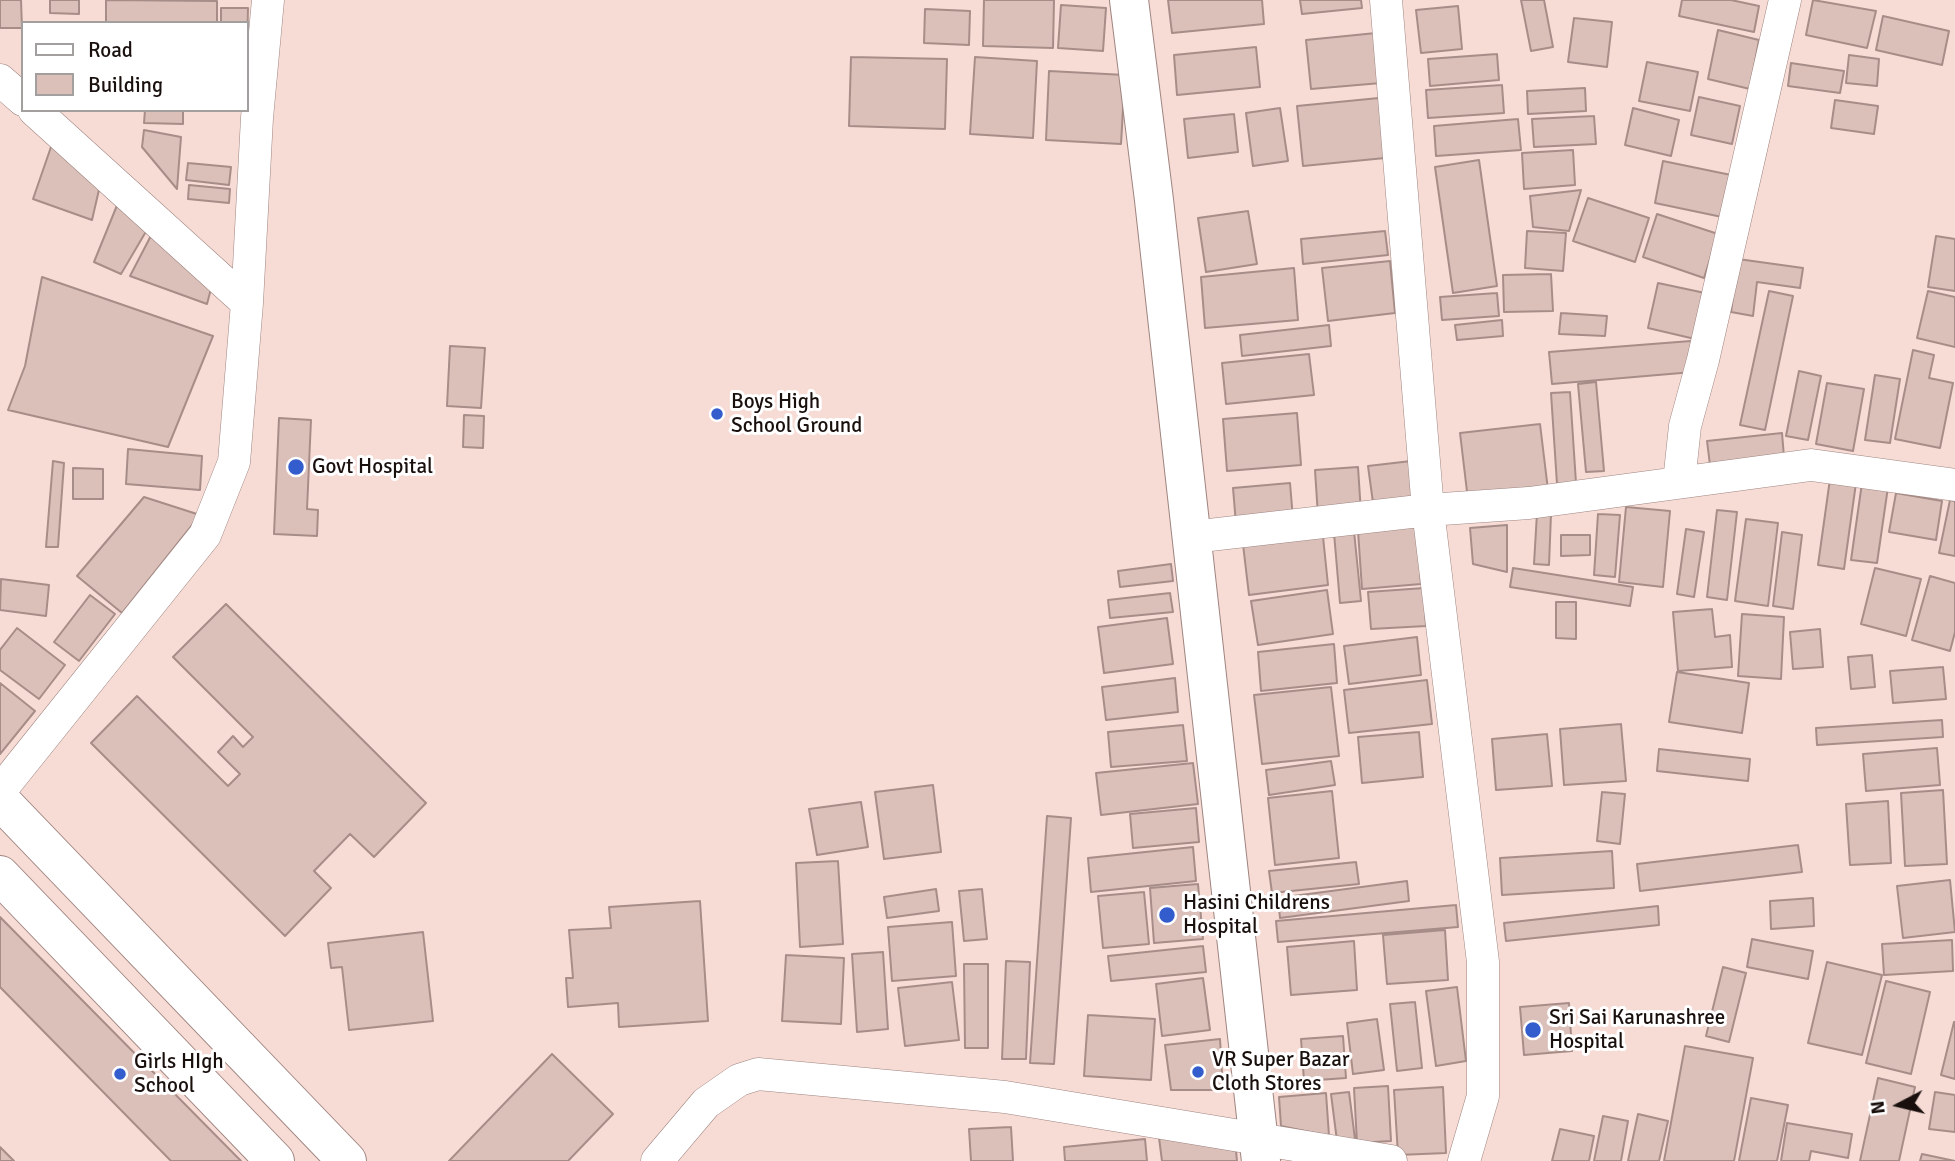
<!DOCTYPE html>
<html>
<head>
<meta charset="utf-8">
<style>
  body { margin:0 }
  #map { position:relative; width:1955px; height:1161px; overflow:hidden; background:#f7dbd5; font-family:Signika,sans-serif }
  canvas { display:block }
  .legend { position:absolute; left:21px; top:21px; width:228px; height:91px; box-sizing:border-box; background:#fff; border:2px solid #a39f9f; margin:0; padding:9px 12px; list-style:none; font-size:21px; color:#19100e }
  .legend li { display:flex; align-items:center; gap:14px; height:35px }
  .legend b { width:35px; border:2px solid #a39f9f }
  .north { position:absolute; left:1864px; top:1070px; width:70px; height:70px; -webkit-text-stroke:5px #fff; paint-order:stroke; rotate:263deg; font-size:19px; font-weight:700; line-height:28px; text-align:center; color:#19100e }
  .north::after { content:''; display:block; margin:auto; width:24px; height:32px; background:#19100e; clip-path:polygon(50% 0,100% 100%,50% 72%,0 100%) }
</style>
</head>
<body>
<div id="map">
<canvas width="1955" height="1161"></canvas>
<ul class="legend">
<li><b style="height:9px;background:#fff"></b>Road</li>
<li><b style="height:19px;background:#dbc0ba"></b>Building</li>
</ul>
<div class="north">N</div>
</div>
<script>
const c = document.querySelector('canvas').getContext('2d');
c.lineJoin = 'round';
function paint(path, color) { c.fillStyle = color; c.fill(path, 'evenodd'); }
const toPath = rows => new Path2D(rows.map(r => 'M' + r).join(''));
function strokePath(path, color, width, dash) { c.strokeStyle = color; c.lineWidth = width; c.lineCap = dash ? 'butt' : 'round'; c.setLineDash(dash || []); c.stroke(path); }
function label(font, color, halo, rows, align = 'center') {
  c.font = font + ' Signika,sans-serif'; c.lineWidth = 6; c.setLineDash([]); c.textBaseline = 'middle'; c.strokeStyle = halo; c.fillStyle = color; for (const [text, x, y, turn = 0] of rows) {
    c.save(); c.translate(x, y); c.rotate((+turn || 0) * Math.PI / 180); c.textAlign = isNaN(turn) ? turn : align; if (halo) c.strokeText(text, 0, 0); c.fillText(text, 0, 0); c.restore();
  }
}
const building = toPath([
  [0,0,21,0,22,28,0,28,0,0],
  [50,0,79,0,79,14,50,13,50,0],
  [106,0,217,1,217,23,106,23,106,0],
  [984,0,1054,0,1053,48,983,46,984,0],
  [1168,0,1262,0,1264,24,1172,33,1168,0],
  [1300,0,1361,0,1362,8,1302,14,1300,0],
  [1521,0,1544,0,1553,47,1531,51,1521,0],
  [1682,0,1731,0,1759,6,1754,32,1679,16,1682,0],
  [1813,0,1876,11,1867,48,1806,35,1813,0],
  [1061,5,1106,8,1103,51,1058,48,1061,5],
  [1458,6,1462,49,1421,53,1416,10,1458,6],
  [221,8,248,8,247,48,247,23,221,23,221,8],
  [925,9,970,11,969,45,924,43,925,9],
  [1883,16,1949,31,1942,65,1876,50,1883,16],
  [1574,18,1612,22,1607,67,1568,62,1574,18],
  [1718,30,1759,40,1750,89,1708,79,1718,30],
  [1376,33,1381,83,1311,89,1306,40,1376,33],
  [1256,47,1260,87,1177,95,1174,55,1256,47],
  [1497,54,1499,80,1430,86,1428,59,1497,54],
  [1849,55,1879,59,1877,86,1846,83,1849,55],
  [851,57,947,59,945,129,849,126,851,57],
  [975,57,1037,61,1033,138,970,134,975,57],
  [1647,62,1698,72,1690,111,1639,101,1647,62],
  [1791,63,1844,71,1840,93,1788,86,1791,63],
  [1049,71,1125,75,1121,144,1046,140,1049,71],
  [1502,85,1504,113,1428,118,1426,90,1502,85],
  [1585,88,1586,111,1528,114,1527,91,1585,88],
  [1699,97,1740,106,1732,144,1691,135,1699,97],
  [1379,98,1385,158,1303,166,1297,106,1379,98],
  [1835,100,1878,106,1874,134,1831,128,1835,100],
  [1280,108,1288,161,1253,166,1246,113,1280,108],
  [1633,108,1679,120,1671,156,1625,145,1633,108],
  [145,110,183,110,183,124,144,123,145,110],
  [1234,114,1238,152,1188,158,1184,119,1234,114],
  [1594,116,1596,144,1534,147,1532,119,1594,116],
  [1518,119,1521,150,1436,156,1434,126,1518,119],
  [144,130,181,137,177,189,142,147,144,130],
  [52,144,101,181,92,220,33,199,52,144],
  [1573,150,1575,185,1524,189,1522,153,1573,150],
  [1479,160,1497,286,1453,293,1435,167,1479,160],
  [1663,161,1731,175,1722,217,1655,203,1663,161],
  [188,163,231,167,229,185,186,180,188,163],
  [189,185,230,189,229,203,188,199,189,185],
  [1581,190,1569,231,1533,227,1530,196,1581,190],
  [120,198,151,223,121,274,94,262,120,198],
  [1588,198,1649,218,1635,262,1573,241,1588,198],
  [1248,211,1257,264,1206,272,1198,218,1248,211],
  [1657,214,1718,234,1704,278,1643,257,1657,214],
  [155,228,213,281,207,304,130,276,155,228],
  [1385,231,1388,255,1303,264,1301,239,1385,231],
  [1527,231,1566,233,1563,271,1525,268,1527,231],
  [1936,236,1955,239,1955,291,1928,287,1936,236],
  [1738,259,1803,268,1800,288,1757,282,1753,316,1731,312,1738,259],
  [1390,261,1395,313,1328,321,1322,268,1390,261],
  [1294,268,1298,320,1205,328,1201,277,1294,268],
  [1551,274,1553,311,1504,312,1503,275,1551,274],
  [42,277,213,336,168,447,8,410,25,366,42,277],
  [1658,283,1705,293,1695,339,1648,328,1658,283],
  [1769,291,1793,296,1765,430,1740,425,1769,291],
  [1928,291,1955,297,1955,347,1917,338,1928,291],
  [1497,293,1499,316,1442,320,1440,297,1497,293],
  [1561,313,1607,316,1605,336,1559,334,1561,313],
  [1502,320,1503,336,1457,340,1455,325,1502,320],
  [1329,325,1331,346,1242,356,1240,335,1329,325],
  [1691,341,1693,372,1552,384,1549,352,1691,341],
  [450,346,485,348,481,408,447,406,450,346],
  [1913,350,1934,355,1929,378,1953,383,1940,448,1895,439,1913,350],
  [1309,354,1314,395,1226,404,1222,363,1309,354],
  [1799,371,1821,376,1808,440,1786,436,1799,371],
  [1875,375,1900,379,1890,443,1865,440,1875,375],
  [1596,382,1604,471,1586,472,1578,384,1596,382],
  [1827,383,1864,389,1853,451,1816,444,1827,383],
  [1570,392,1576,483,1557,484,1551,393,1570,392],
  [1297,413,1301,465,1227,471,1223,419,1297,413],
  [464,415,484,416,483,448,463,447,464,415],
  [279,418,311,420,307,509,318,510,317,536,274,534,279,418],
  [1540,424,1548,490,1468,500,1460,433,1540,424],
  [1782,433,1784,457,1710,465,1707,441,1782,433],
  [128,449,202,456,200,490,126,484,128,449],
  [53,461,64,463,58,547,46,547,53,461],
  [1411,461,1416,504,1374,510,1368,466,1411,461],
  [1358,467,1361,513,1318,516,1315,470,1358,467],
  [73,468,103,469,103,499,73,499,73,468],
  [1830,479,1856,483,1844,569,1818,565,1830,479],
  [1290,483,1293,519,1236,524,1233,488,1290,483],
  [1862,483,1888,487,1877,563,1851,560,1862,483],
  [1896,493,1942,501,1936,540,1889,532,1896,493],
  [144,497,200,515,122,613,77,576,144,497],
  [1950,500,1955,501,1955,556,1939,553,1950,500],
  [1626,507,1670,511,1663,587,1619,582,1626,507],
  [1717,510,1737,512,1727,600,1707,597,1717,510],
  [1537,513,1551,514,1549,565,1534,564,1537,513],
  [1598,514,1620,515,1615,577,1594,575,1598,514],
  [1746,519,1778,523,1768,606,1735,601,1746,519],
  [1507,525,1507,572,1473,564,1470,528,1507,525],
  [1417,526,1421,584,1362,589,1358,531,1417,526],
  [1322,527,1328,585,1249,595,1242,536,1322,527],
  [1686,529,1704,532,1694,597,1677,594,1686,529],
  [1354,531,1361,601,1340,603,1334,533,1354,531],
  [1782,532,1802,535,1793,609,1773,606,1782,532],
  [1561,535,1590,535,1590,555,1561,556,1561,535],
  [1171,564,1173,581,1120,587,1118,571,1171,564],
  [1513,568,1633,587,1630,606,1510,587,1513,568],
  [1875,568,1921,579,1906,636,1861,624,1875,568],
  [1930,576,1955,583,1955,632,1950,651,1912,640,1930,576],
  [1,579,49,585,46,616,0,610,1,579],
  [1424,588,1426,626,1371,629,1368,592,1424,588],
  [1327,590,1333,634,1258,645,1251,601,1327,590],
  [1170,593,1173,612,1110,618,1108,600,1170,593],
  [90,595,115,614,79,661,54,642,90,595],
  [1556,602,1576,602,1576,639,1556,638,1556,602],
  [226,604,426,803,374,857,350,834,314,871,331,888,285,936,91,743,137,696,228,786,240,774,218,752,233,736,243,747,253,737,173,657,226,604],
  [1712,609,1715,637,1730,635,1732,667,1678,671,1673,612,1712,609],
  [1742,614,1784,617,1781,679,1738,676,1742,614],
  [1167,618,1173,664,1104,673,1098,627,1167,618],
  [17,628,65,665,39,699,0,670,0,650,17,628],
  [1820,629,1823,667,1793,669,1790,632,1820,629],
  [1417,637,1421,675,1349,684,1344,646,1417,637],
  [1334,644,1337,683,1261,691,1258,652,1334,644],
  [1872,655,1875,687,1851,689,1848,657,1872,655],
  [1943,667,1946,699,1893,703,1890,671,1943,667],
  [1677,672,1749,683,1742,733,1669,722,1677,672],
  [1175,678,1178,712,1106,720,1102,687,1175,678],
  [1427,680,1432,724,1349,733,1344,690,1427,680],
  [0,683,35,711,0,754,0,683],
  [1331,687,1339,756,1262,764,1254,695,1331,687],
  [1942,720,1943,737,1817,745,1816,728,1942,720],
  [1621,724,1626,781,1564,785,1560,729,1621,724],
  [1183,725,1187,761,1111,767,1108,732,1183,725],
  [1419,732,1423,777,1362,783,1358,737,1419,732],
  [1547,734,1552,786,1496,790,1492,739,1547,734],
  [1937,748,1940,785,1866,791,1863,754,1937,748],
  [1659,749,1750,759,1748,781,1657,771,1659,749],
  [1331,761,1335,785,1269,795,1266,770,1331,761],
  [1193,763,1198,804,1101,815,1096,773,1193,763],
  [933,785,941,852,884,859,875,792,933,785],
  [1943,790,1947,864,1905,866,1901,793,1943,790],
  [1332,791,1339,858,1275,865,1268,798,1332,791],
  [1602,792,1625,794,1620,844,1597,841,1602,792],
  [1888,801,1891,863,1850,865,1846,804,1888,801],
  [861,802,868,847,817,855,809,809,861,802],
  [1196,808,1199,842,1133,848,1130,814,1196,808],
  [1047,816,1071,818,1054,1064,1030,1063,1047,816],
  [1798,845,1802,872,1640,891,1637,864,1798,845],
  [1193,847,1196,881,1091,892,1088,858,1193,847],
  [1612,851,1614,888,1502,895,1500,858,1612,851],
  [838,861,843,944,800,947,796,863,838,861],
  [1356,862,1359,884,1272,893,1269,871,1356,862],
  [1950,880,1955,932,1903,938,1897,886,1950,880],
  [1407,881,1409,901,1280,918,1278,898,1407,881],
  [1198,884,1203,939,1154,943,1150,888,1198,884],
  [936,889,939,911,887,918,884,897,936,889],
  [982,889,987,939,964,941,959,891,982,889],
  [1144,892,1149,944,1103,948,1098,896,1144,892],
  [1813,898,1814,926,1771,929,1770,901,1813,898],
  [700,901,708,1021,619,1027,618,1003,568,1007,566,978,573,978,569,930,611,928,609,907,700,901],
  [1456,905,1458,927,1278,942,1276,921,1456,905],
  [1658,906,1659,925,1506,941,1504,923,1658,906],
  [0,917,241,1161,171,1161,0,987,0,917],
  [952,922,956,976,892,981,888,927,952,922],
  [1445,930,1448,980,1387,984,1383,935,1445,930],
  [423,932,433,1021,349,1030,342,967,331,968,328,943,423,932],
  [1752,939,1813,951,1808,979,1747,967,1752,939],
  [1952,940,1953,971,1884,975,1882,944,1952,940],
  [1354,941,1357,990,1291,995,1287,947,1354,941],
  [1203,946,1206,972,1111,981,1108,956,1203,946],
  [883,952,888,1029,857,1032,852,954,883,952],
  [786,955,844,958,841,1024,782,1021,786,955],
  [1006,961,1030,962,1026,1059,1002,1059,1006,961],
  [1827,962,1882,975,1862,1055,1808,1043,1827,962],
  [964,964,988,964,988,1048,965,1048,964,964],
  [1723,967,1746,973,1729,1042,1706,1036,1723,967],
  [1203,978,1210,1030,1162,1036,1156,984,1203,978],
  [1886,981,1930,992,1911,1074,1866,1063,1886,981],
  [952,982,959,1040,905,1046,898,988,952,982],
  [1457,987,1466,1061,1436,1066,1426,991,1457,987],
  [1415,1002,1422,1068,1397,1071,1390,1004,1415,1002],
  [1569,1003,1572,1051,1524,1055,1520,1007,1569,1003],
  [1088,1015,1155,1019,1151,1080,1084,1076,1088,1015],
  [1377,1019,1384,1070,1353,1074,1347,1023,1377,1019],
  [1954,1022,1955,1022,1955,1079,1941,1075,1954,1022],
  [1343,1036,1346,1078,1304,1081,1301,1039,1343,1036],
  [1220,1039,1223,1090,1171,1090,1165,1045,1220,1039],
  [1685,1046,1753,1058,1734,1161,1664,1161,1685,1046],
  [552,1054,613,1114,568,1161,449,1161,552,1054],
  [1878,1078,1915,1087,1899,1161,1860,1161,1878,1078],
  [1388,1086,1391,1141,1357,1143,1354,1088,1388,1086],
  [1443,1087,1446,1153,1398,1155,1394,1090,1443,1087],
  [1349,1092,1355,1139,1337,1141,1331,1094,1349,1092],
  [1935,1092,1955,1095,1955,1132,1929,1129,1935,1092],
  [1326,1093,1329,1136,1281,1126,1279,1097,1326,1093],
  [1751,1098,1788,1105,1777,1161,1739,1161,1751,1098],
  [1638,1114,1668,1121,1659,1161,1628,1161,1638,1114],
  [1603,1116,1628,1121,1621,1161,1594,1161,1603,1116],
  [1787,1123,1852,1134,1848,1158,1811,1151,1809,1161,1781,1161,1787,1123],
  [1011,1127,1013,1161,971,1161,969,1129,1011,1127],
  [1560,1129,1594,1136,1589,1161,1552,1161,1560,1129],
  [1158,1130,1236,1151,1237,1161,1162,1161,1158,1130],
  [1145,1139,1147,1161,1065,1161,1064,1147,1145,1139],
  [0,1147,14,1161,0,1161,0,1147],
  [1922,1154,1955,1161,1920,1161,1922,1154]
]);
paint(building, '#dbc0ba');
strokePath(building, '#a78d87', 2);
const street = toPath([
  [1386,0,1428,510,1483,962,1483,1096,1464,1161],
  [0,80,23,100],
  [34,110,247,303],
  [1679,482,1685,426,1703,360,1785,0],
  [1192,537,1428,510,1529,503,1811,465,1955,485],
  [0,791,205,535,234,462,247,303,257,118,268,0],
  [657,1161,706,1103,739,1080,758,1074,1005,1097,1391,1161]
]);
const secondary = toPath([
  [1129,0,1154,200,1261,1161],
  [0,800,347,1161],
  [0,875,275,1161]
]);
strokePath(street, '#9f8580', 33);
strokePath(secondary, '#9f8580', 40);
strokePath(street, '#fff', 32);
strokePath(secondary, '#fff', 38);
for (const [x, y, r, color] of [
  [717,414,7,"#335ccc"],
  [296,467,9,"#335ccc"],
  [1167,915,9,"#335ccc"],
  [1533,1030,9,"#335ccc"],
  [1198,1072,7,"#335ccc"],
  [120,1074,7,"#335ccc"]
]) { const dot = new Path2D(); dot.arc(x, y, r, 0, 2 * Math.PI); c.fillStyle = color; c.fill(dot); strokePath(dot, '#fff', 2.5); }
label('21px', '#19100e', '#fff', [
  ["Boys High",731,402],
  ["School Ground",731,426],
  ["Govt Hospital",312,467],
  ["Hasini Childrens",1183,903],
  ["Hospital",1183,927],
  ["Sri Sai Karunashree",1549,1018],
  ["Hospital",1549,1042],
  ["VR Super Bazar",1212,1060],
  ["Cloth Stores",1212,1084],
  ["Girls HIgh",134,1062],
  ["School",134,1086]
], 'left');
</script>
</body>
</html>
